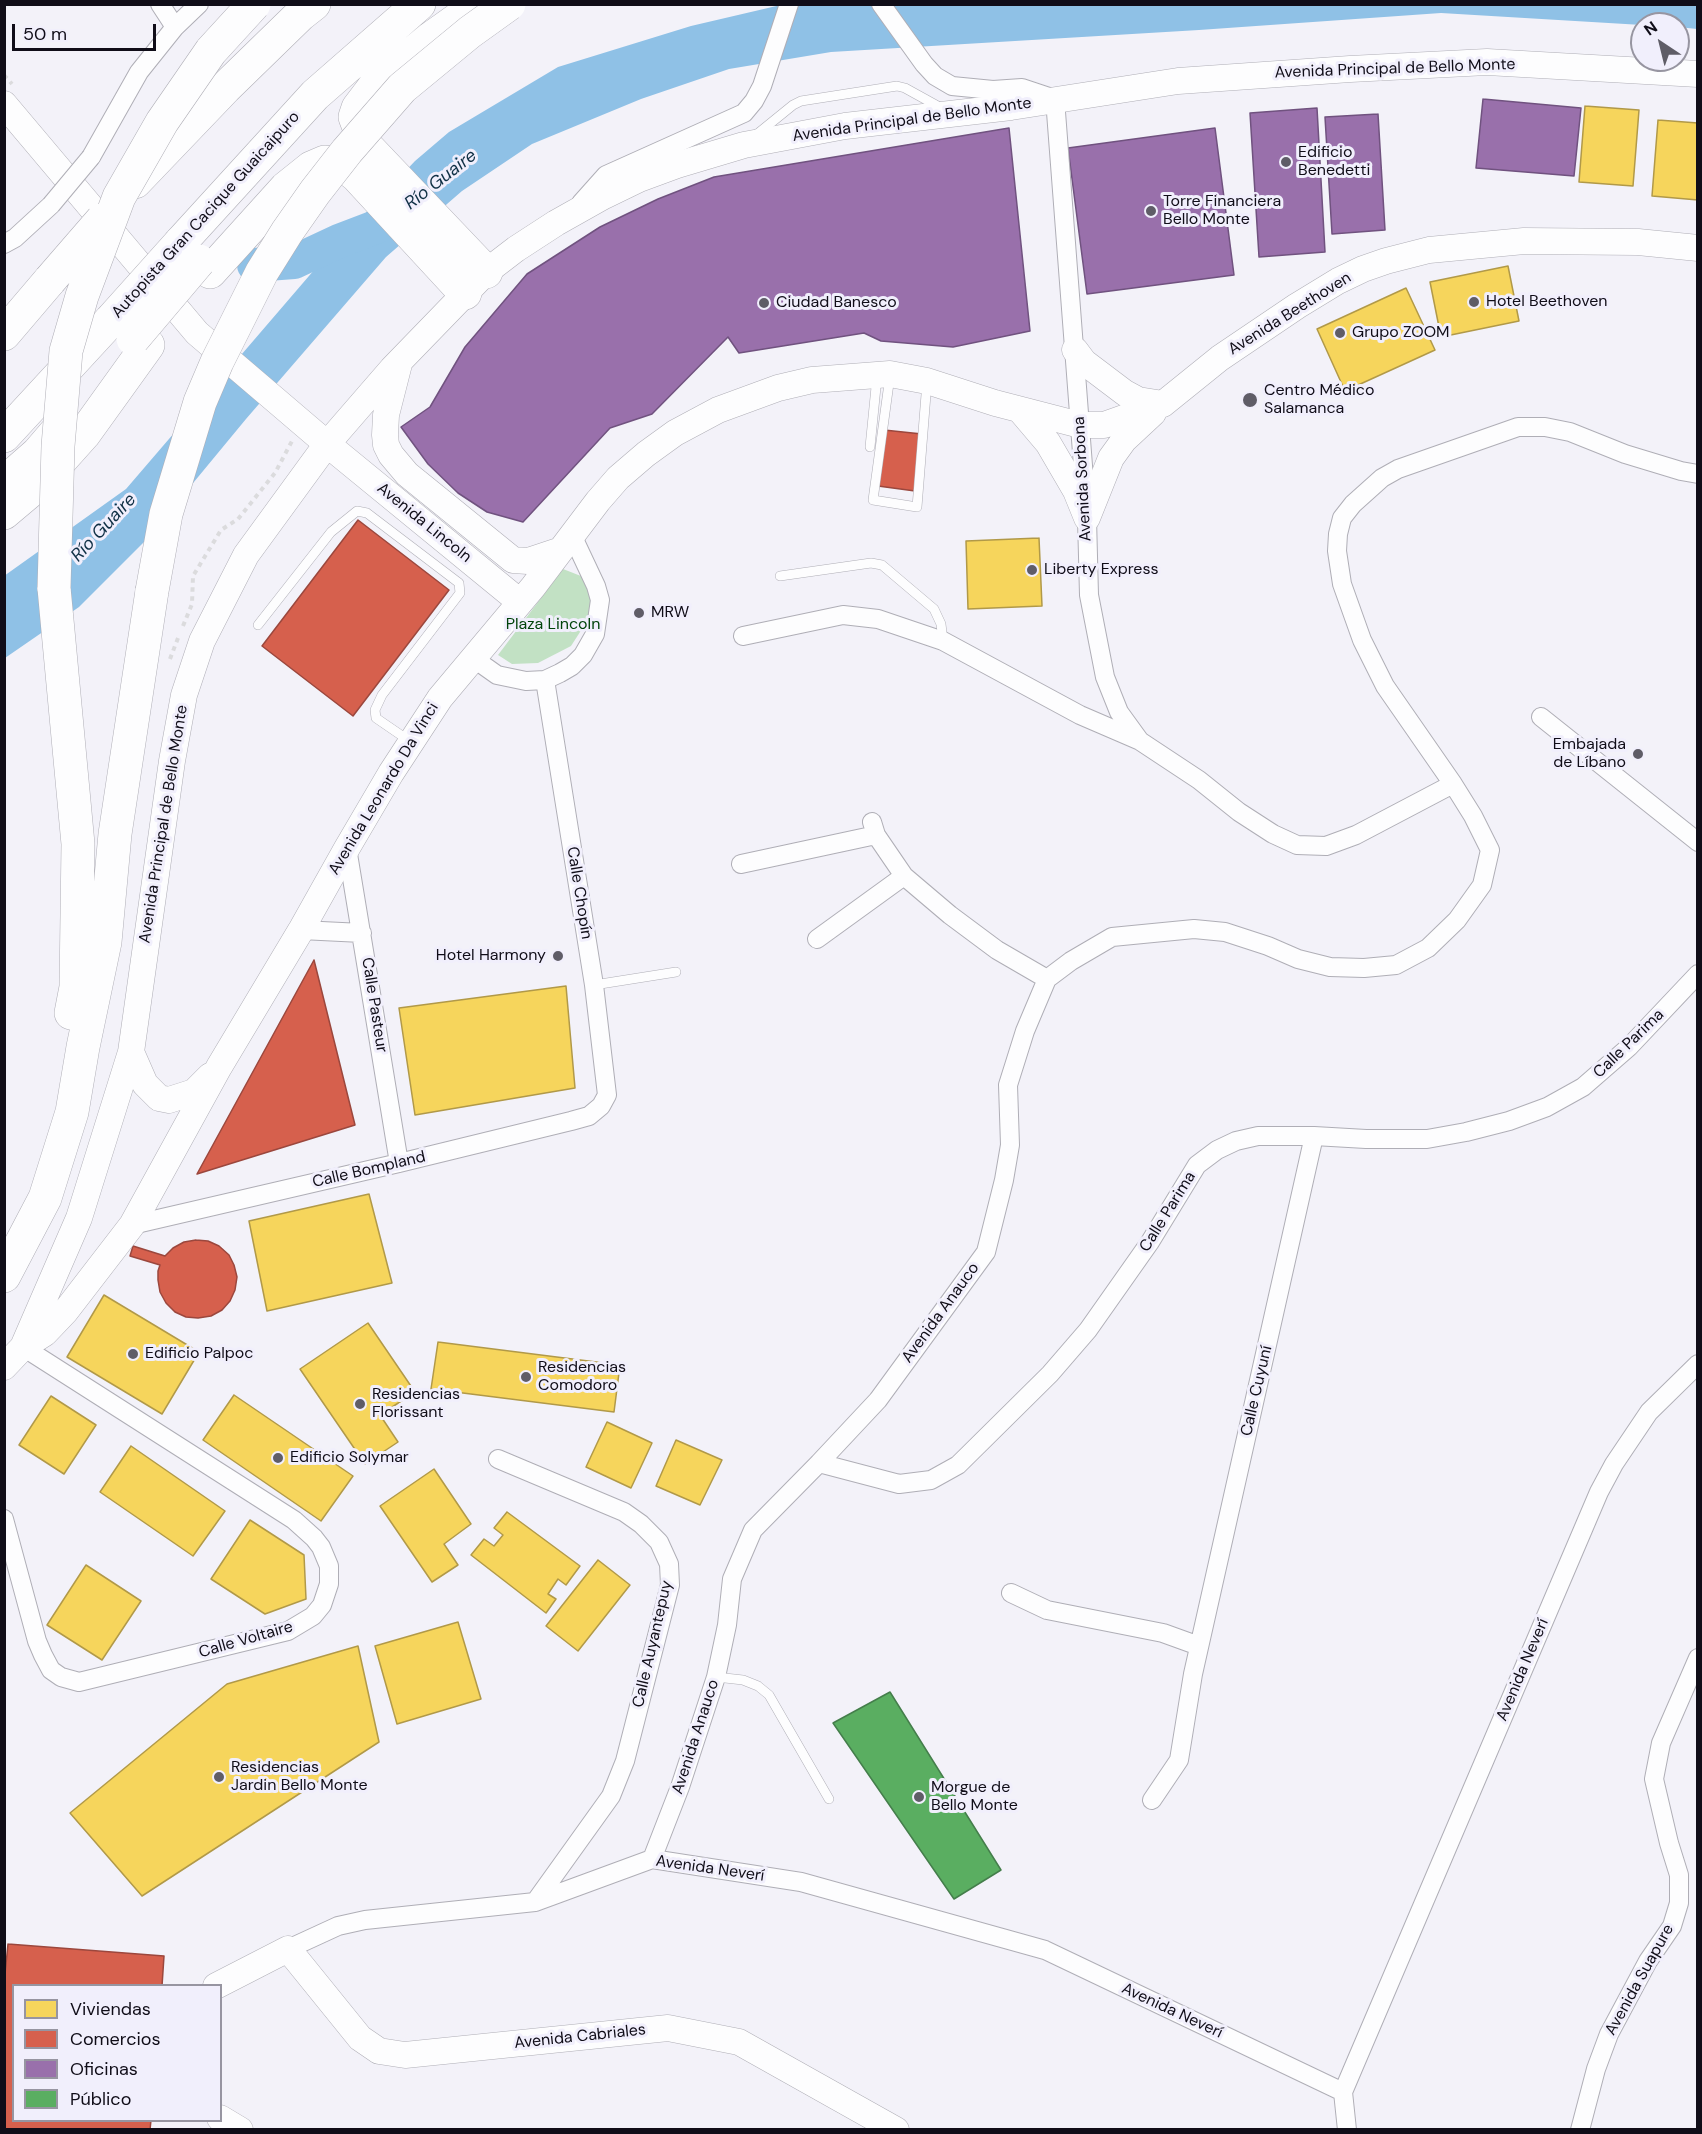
<!DOCTYPE html>
<html>
<head>
<meta charset="utf-8">
<style>
  body { margin:0 }
  #map { position:relative; width:1702px; height:2134px; overflow:hidden; background:#f3f2f9; font-family:"DM Sans",sans-serif }
  canvas { display:block }
  .frame { position:absolute; inset:0; border:6px solid #100d18; pointer-events:none }
  .legend { position:absolute; left:12px; top:1984px; width:210px; height:138px; box-sizing:border-box; background:#f1effc; border:2px solid #9795a1; margin:0; padding:8px 10px; list-style:none; font-size:18px; color:#100d18 }
  .legend li { display:flex; align-items:center; gap:12px; height:30px }
  .legend b { width:30px; border:2px solid #9795a1 }
  .north { position:absolute; left:1630px; top:12px; width:60px; height:60px; box-sizing:border-box; background:#f1effc; border:2px solid #9795a1; border-radius:50%; rotate:325deg; font-size:16px; font-weight:700; line-height:24px; text-align:center; color:#100d18 }
  .north::after { content:''; display:block; margin:auto; width:21px; height:27px; background:#5f5d67; clip-path:polygon(50% 0,100% 100%,50% 72%,0 100%) }
  .scale { position:absolute; left:12px; top:24px; width:144px; height:27px; box-sizing:border-box; border:3px solid #100d18; border-top:0; padding-left:8px; font-size:18px; line-height:21px; white-space:nowrap; color:#100d18; -webkit-text-stroke:4px #f1effc; paint-order:stroke }
</style>
</head>
<body>
<div id="map">
<canvas width="1702" height="2134"></canvas>
<div class="frame"></div>
<ul class="legend">
<li><b style="height:16px;background:#f6d55c"></b>Viviendas</li>
<li><b style="height:16px;background:#d6604d"></b>Comercios</li>
<li><b style="height:16px;background:#9970ab"></b>Oficinas</li>
<li><b style="height:16px;background:#5aae61"></b>Público</li>
</ul>
<div class="north">N</div>
<div class="scale">50 m</div>
</div>
<script>
const c = document.querySelector('canvas').getContext('2d');
c.lineJoin = 'round';
function paint(path, color) { c.fillStyle = color; c.fill(path, 'evenodd'); }
const toPath = rows => new Path2D(rows.map(r => 'M' + r).join(''));
function strokePath(path, color, width, dash) { c.strokeStyle = color; c.lineWidth = width; c.lineCap = dash ? 'butt' : 'round'; c.setLineDash(dash || []); c.stroke(path); }
function label(font, color, halo, rows, align = 'center') {
  c.font = font + ' "DM Sans",sans-serif'; c.lineWidth = 6; c.setLineDash([]); c.textBaseline = 'middle'; c.strokeStyle = halo; c.fillStyle = color; for (const [text, x, y, turn = 0] of rows) {
    c.save(); c.translate(x, y); c.rotate((+turn || 0) * Math.PI / 180); c.textAlign = isNaN(turn) ? turn : align; if (halo) c.strokeText(text, 0, 0); c.fillText(text, 0, 0); c.restore();
  }
}
paint(toPath([
  [563,569,586,578,593,599,591,615,571,646,538,663,512,664,498,655]
]), '#c2e1c4');
paint(toPath([
  [785,4,1697,5,1697,29,1678,27,1678,24,1642,25,1441,13,1199,30,831,52,729,69,641,99,532,144,462,191,386,257,246,419,146,540,79,607,5,658,4,576,126,489,339,241,415,161,449,132,558,67,691,26]
]), '#8fc1e6');
const homes = toPath([
  [1585,106,1639,110,1633,186,1579,182,1585,106],
  [1658,120,1698,123,1698,200,1652,196,1658,120],
  [1508,266,1519,321,1441,337,1430,282,1508,266],
  [1406,288,1435,350,1345,391,1317,329,1406,288],
  [1039,538,1042,606,968,609,966,541,1039,538],
  [566,986,575,1088,415,1115,399,1008,566,986],
  [369,1194,392,1283,267,1311,249,1221,369,1194],
  [104,1295,199,1352,162,1414,67,1357,104,1295],
  [368,1323,415,1392,380,1415,398,1442,365,1464,300,1369,368,1323],
  [438,1342,620,1365,614,1412,431,1389,438,1342],
  [234,1395,353,1476,321,1521,203,1440,234,1395],
  [51,1396,96,1425,64,1474,19,1445,51,1396],
  [607,1422,652,1443,631,1488,586,1467,607,1422],
  [676,1440,722,1460,700,1505,656,1486,676,1440],
  [131,1446,225,1511,193,1556,100,1492,131,1446],
  [434,1469,471,1524,444,1544,458,1565,432,1582,380,1506,434,1469],
  [507,1512,580,1566,566,1585,558,1579,548,1594,556,1599,546,1613,471,1555,484,1539,494,1546,503,1535,494,1528,507,1512],
  [250,1520,304,1555,306,1599,265,1614,211,1579,250,1520],
  [598,1560,630,1585,578,1651,546,1626,598,1560],
  [86,1565,141,1601,102,1660,47,1625,86,1565],
  [458,1622,481,1699,397,1724,375,1646,458,1622],
  [358,1646,379,1742,142,1896,70,1813,227,1684,358,1646]
]);
paint(homes, '#f6d55c');
strokePath(homes, '#b19948', 1.5);
const shops = toPath([
  [884,430,922,434,915,491,878,486,884,430],
  [358,520,449,590,353,716,262,646,358,520],
  [314,960,355,1125,197,1174,314,960],
  [196,1240,208,1241,219,1246,229,1255,234,1265,237,1277,235,1290,230,1301,222,1310,211,1316,198,1318,186,1317,175,1312,166,1303,160,1292,158,1280,158,1271,160,1265,130,1256,133,1246,165,1256,173,1248,184,1242,196,1240],
  [8,1944,164,1956,162,1986,14,1986,14,2120,151,2120,150,2130,4,2130,4,1984,8,1944]
]);
paint(shops, '#d6604d');
strokePath(shops, '#9b473d', 1.5);
const offices = toPath([
  [1483,99,1581,108,1574,176,1476,168,1483,99],
  [1317,108,1325,252,1259,257,1250,113,1317,108],
  [1378,114,1385,230,1332,234,1325,117,1378,114],
  [1009,128,1030,331,953,347,881,341,864,333,739,353,728,337,652,414,610,428,523,522,487,512,458,493,428,464,401,427,430,407,465,347,527,274,600,227,658,199,714,177,1009,128],
  [1215,128,1234,275,1087,294,1068,148,1215,128]
]);
paint(offices, '#9970ab');
strokePath(offices, '#70527f', 1.5);
const public = toPath([
  [890,1692,1001,1870,954,1899,833,1723,890,1692]
]);
paint(public, '#5aae61');
strokePath(public, '#447e4b', 1.5);
strokePath(toPath([
  [254,265,294,262,339,241,381,225]
]), '#8fc1e6', 34);
const lane = toPath([
  [756,135,793,105,801,101,897,86,905,88,943,109],
  [890,376,873,500,917,507,927,382],
  [870,447,877,377],
  [780,576,871,563,882,565,934,609,941,624,943,641],
  [258,625,331,532,357,511,367,513,459,583,460,593,382,695,375,710,376,718,411,742],
  [594,985,676,972],
  [716,1677,743,1680,758,1686,769,1695,829,1799]
]);
const street = toPath([
  [160,4,175,27],
  [881,4,924,64,935,76,952,86,993,90,1022,88,1055,99,1087,518,1089,595,1105,677,1119,712,1140,741,1199,780,1239,812,1273,834,1297,845,1326,846,1356,835,1453,784],
  [91,157,139,72,175,27,199,4],
  [581,203,606,175,744,113,754,101,762,86,789,4],
  [4,244,15,238,51,205],
  [743,636,843,615,878,619,943,641,1080,715,1138,740],
  [473,658,497,675,526,681,545,680,560,673,572,666,583,655,595,634,600,600,596,586,572,535],
  [1541,717,1698,842],
  [872,822,876,835,904,876,950,915,997,950,1047,979],
  [347,848,399,1163],
  [741,864,876,835],
  [301,930,362,933],
  [817,939,904,876],
  [132,1225,399,1163,571,1121,589,1116,601,1106,607,1095,594,985,545,680],
  [498,1459,624,1512,641,1524,659,1542,669,1564,670,1585,625,1761,611,1796,535,1902],
  [819,1463,899,1484,931,1480,958,1465,1050,1374,1088,1330,1150,1242,1197,1165,1217,1150,1236,1141,1258,1136,1314,1136,1366,1139,1427,1139,1466,1132,1509,1121,1547,1107,1583,1087,1629,1047,1698,974],
  [4,1519,37,1641,43,1655,51,1670,61,1677,79,1682,288,1631,313,1616,322,1605,329,1584,329,1566,321,1547,314,1538,294,1520,23,1347],
  [1011,1593,1047,1610,1163,1633,1199,1646],
  [1152,1800,1179,1760,1193,1674,1314,1136],
  [652,1859,680,1787,716,1677,727,1625,732,1579,753,1530,819,1463,878,1400,986,1252,1004,1180,1010,1145,1008,1085,1025,1031,1047,979,1071,961,1112,937,1194,929,1225,932,1268,946,1298,959,1330,967,1364,968,1396,965,1428,948,1457,920,1482,885,1490,850,1473,816,1453,784,1385,686,1362,640,1342,584,1337,551,1338,534,1342,518,1353,504,1382,478,1398,469,1518,427,1545,427,1570,432,1625,454,1681,471,1698,474],
  [288,1949,338,1926,365,1920,535,1902,652,1859,801,1882,1045,1950,1343,2092],
  [1347,2130,1343,2092,1599,1492,1614,1464,1649,1412,1698,1364],
  [1580,2130,1596,2069,1609,2034,1648,1961,1672,1926,1679,1903,1679,1875,1669,1843,1654,1779,1661,1743,1698,1658]
]);
const secondary = toPath([
  [4,104,197,333,327,444,520,602],
  [1075,350,1084,362,1125,393,1138,400,1163,404],
  [399,364,386,415,385,435,386,445,391,455,407,474,513,560,528,561,561,550],
  [1020,410,1048,443,1076,491,1087,518],
  [1087,518,1111,458,1124,440,1153,413],
  [131,1052,145,1084,159,1098,169,1100,194,1092,210,1076],
  [23,1347,45,1333,65,1312,132,1225,219,1067,301,930,347,848,391,773,440,698,533,587,598,501,618,478,646,454,675,433,718,410,778,388,812,380,890,374,927,381,995,403,1080,425,1104,425,1163,404,1220,358,1297,306,1338,281,1363,269,1386,261,1429,250,1524,241,1638,242,1698,248],
  [4,1367,23,1347,79,1218,131,1052,172,761,184,695,202,641,246,555,327,444,392,369,486,272,516,249,556,223,604,196,639,179,677,165,744,145,845,126,1011,107,1178,81,1350,69,1487,62,1698,74],
  [216,1986,288,1949,360,2038,379,2051,405,2055,668,2028,739,2042,896,2130],
  [220,2118,240,2130]
]);
const highway = toPath([
  [479,4,430,39,377,83,358,108,355,117,366,146,486,272],
  [135,182,225,88,300,15,314,4],
  [180,243,315,95,419,4],
  [210,272,286,188,311,168,325,162,343,165,357,176,465,293],
  [4,334,50,280],
  [4,436,111,320],
  [4,483,38,453,56,432],
  [4,513,42,481,84,434,148,345],
  [54,588,78,844,76,987,71,1013],
  [4,1276,45,1198,72,1112,83,1047,105,942,115,834,152,591]
]);
strokePath(lane, '#afaeb6', 10);
strokePath(street, '#afaeb6', 20);
strokePath(secondary, '#afaeb6', 27);
strokePath(highway, '#afaeb6', 34);
strokePath(toPath([
  [4,75,12,84],
  [183,626,192,604,193,576,221,530,238,519,275,473,292,441],
  [170,659,178,638]
]), '#dbdbdd', 4, [4.5, 4.5]);
strokePath(lane, '#fdfdfe', 9);
strokePath(street, '#fdfdfe', 18);
strokePath(secondary, '#fdfdfe', 26);
strokePath(highway, '#fdfdfe', 33);
const streetBridge = toPath([
  [51,205,91,157]
]);
const highwayBridge = toPath([
  [50,280,102,220],
  [111,320,180,243],
  [133,339,199,261],
  [54,588,58,446,66,351,82,296,119,197,162,122,211,51,254,4],
  [152,591,166,514,200,402,217,362,262,272,287,232,315,192,347,151,402,88,470,32,509,4]
]);
strokePath(streetBridge, '#afaeb6', 20, []);
strokePath(highwayBridge, '#afaeb6', 34, []);
strokePath(streetBridge, '#fdfdfe', 18);
strokePath(highwayBridge, '#fdfdfe', 33);
for (const [x, y, r, color] of [
  [1286,162,6,"#5f5d67"],
  [1151,211,6,"#5f5d67"],
  [1474,302,6,"#5f5d67"],
  [764,303,6,"#5f5d67"],
  [1340,333,6,"#5f5d67"],
  [1250,400,8,"#5f5d67"],
  [1032,570,6,"#5f5d67"],
  [639,613,6,"#5f5d67"],
  [1638,754,6,"#5f5d67"],
  [558,956,6,"#5f5d67"],
  [133,1354,6,"#5f5d67"],
  [526,1377,6,"#5f5d67"],
  [360,1404,6,"#5f5d67"],
  [278,1458,6,"#5f5d67"],
  [219,1777,6,"#5f5d67"],
  [919,1797,6,"#5f5d67"]
]) { const dot = new Path2D(); dot.arc(x, y, r, 0, 2 * Math.PI); c.fillStyle = color; c.fill(dot); strokePath(dot, '#f1effc', 2); }
label('16px', '#100d18', '#f1effc', [
  ["Avenida Principal de Bello Monte",1395,69,-2],
  ["Avenida Principal de Bello Monte",912,120,-8],
  ["Autopista Gran Cacique Guaicaipuro",206,215,-48],
  ["Avenida Beethoven",1290,314,-32],
  ["Avenida Sorbona",1083,479,-93],
  ["Avenida Lincoln",424,523,39],
  ["Avenida Leonardo Da Vinci",384,789,-59],
  ["Avenida Principal de Bello Monte",164,824,-81],
  ["Calle Chopín",579,893,81],
  ["Calle Pasteur",374,1005,81],
  ["Calle Parima",1629,1044,-44],
  ["Calle Bompland",369,1170,-13],
  ["Calle Parima",1168,1212,-58],
  ["Avenida Anauco",941,1313,-54],
  ["Calle Cuyuní",1257,1391,-77],
  ["Calle Voltaire",246,1640,-16],
  ["Calle Auyantepuy",653,1644,-77],
  ["Avenida Neverí",1523,1670,-67],
  ["Avenida Anauco",696,1737,-72],
  ["Avenida Neverí",710,1869,8],
  ["Avenida Suapure",1640,1980,-61],
  ["Avenida Neverí",1172,2011,25],
  ["Avenida Cabriales",580,2037,-6]
]);
label('16px', '#100d18', '#f1effc', [
  ["Edificio",1298,153],
  ["Benedetti",1298,171],
  ["Torre Financiera",1163,202],
  ["Bello Monte",1163,220],
  ["Hotel Beethoven",1486,302],
  ["Ciudad Banesco",776,303],
  ["Grupo ZOOM",1352,333],
  ["Centro Médico",1264,391],
  ["Salamanca",1264,409],
  ["Liberty Express",1044,570],
  ["MRW",651,613],
  ["Embajada",1626,745,"right"],
  ["de Líbano",1626,763,"right"],
  ["Hotel Harmony",546,956,"right"],
  ["Edificio Palpoc",145,1354],
  ["Residencias",538,1368],
  ["Comodoro",538,1386],
  ["Residencias",372,1395],
  ["Florissant",372,1413],
  ["Edificio Solymar",290,1458],
  ["Residencias",231,1768],
  ["Jardin Bello Monte",231,1786],
  ["Morgue de",931,1788],
  ["Bello Monte",931,1806]
], 'left');
label('16px', '#00430a', '#f1effc', [
  ["Plaza Lincoln",553,625]
]);
label('italic 18px', '#103045', '#f1effc', [
  ["Río Guaire",441,180,-38],
  ["Río Guaire",104,528,-47]
]);
</script>
</body>
</html>
